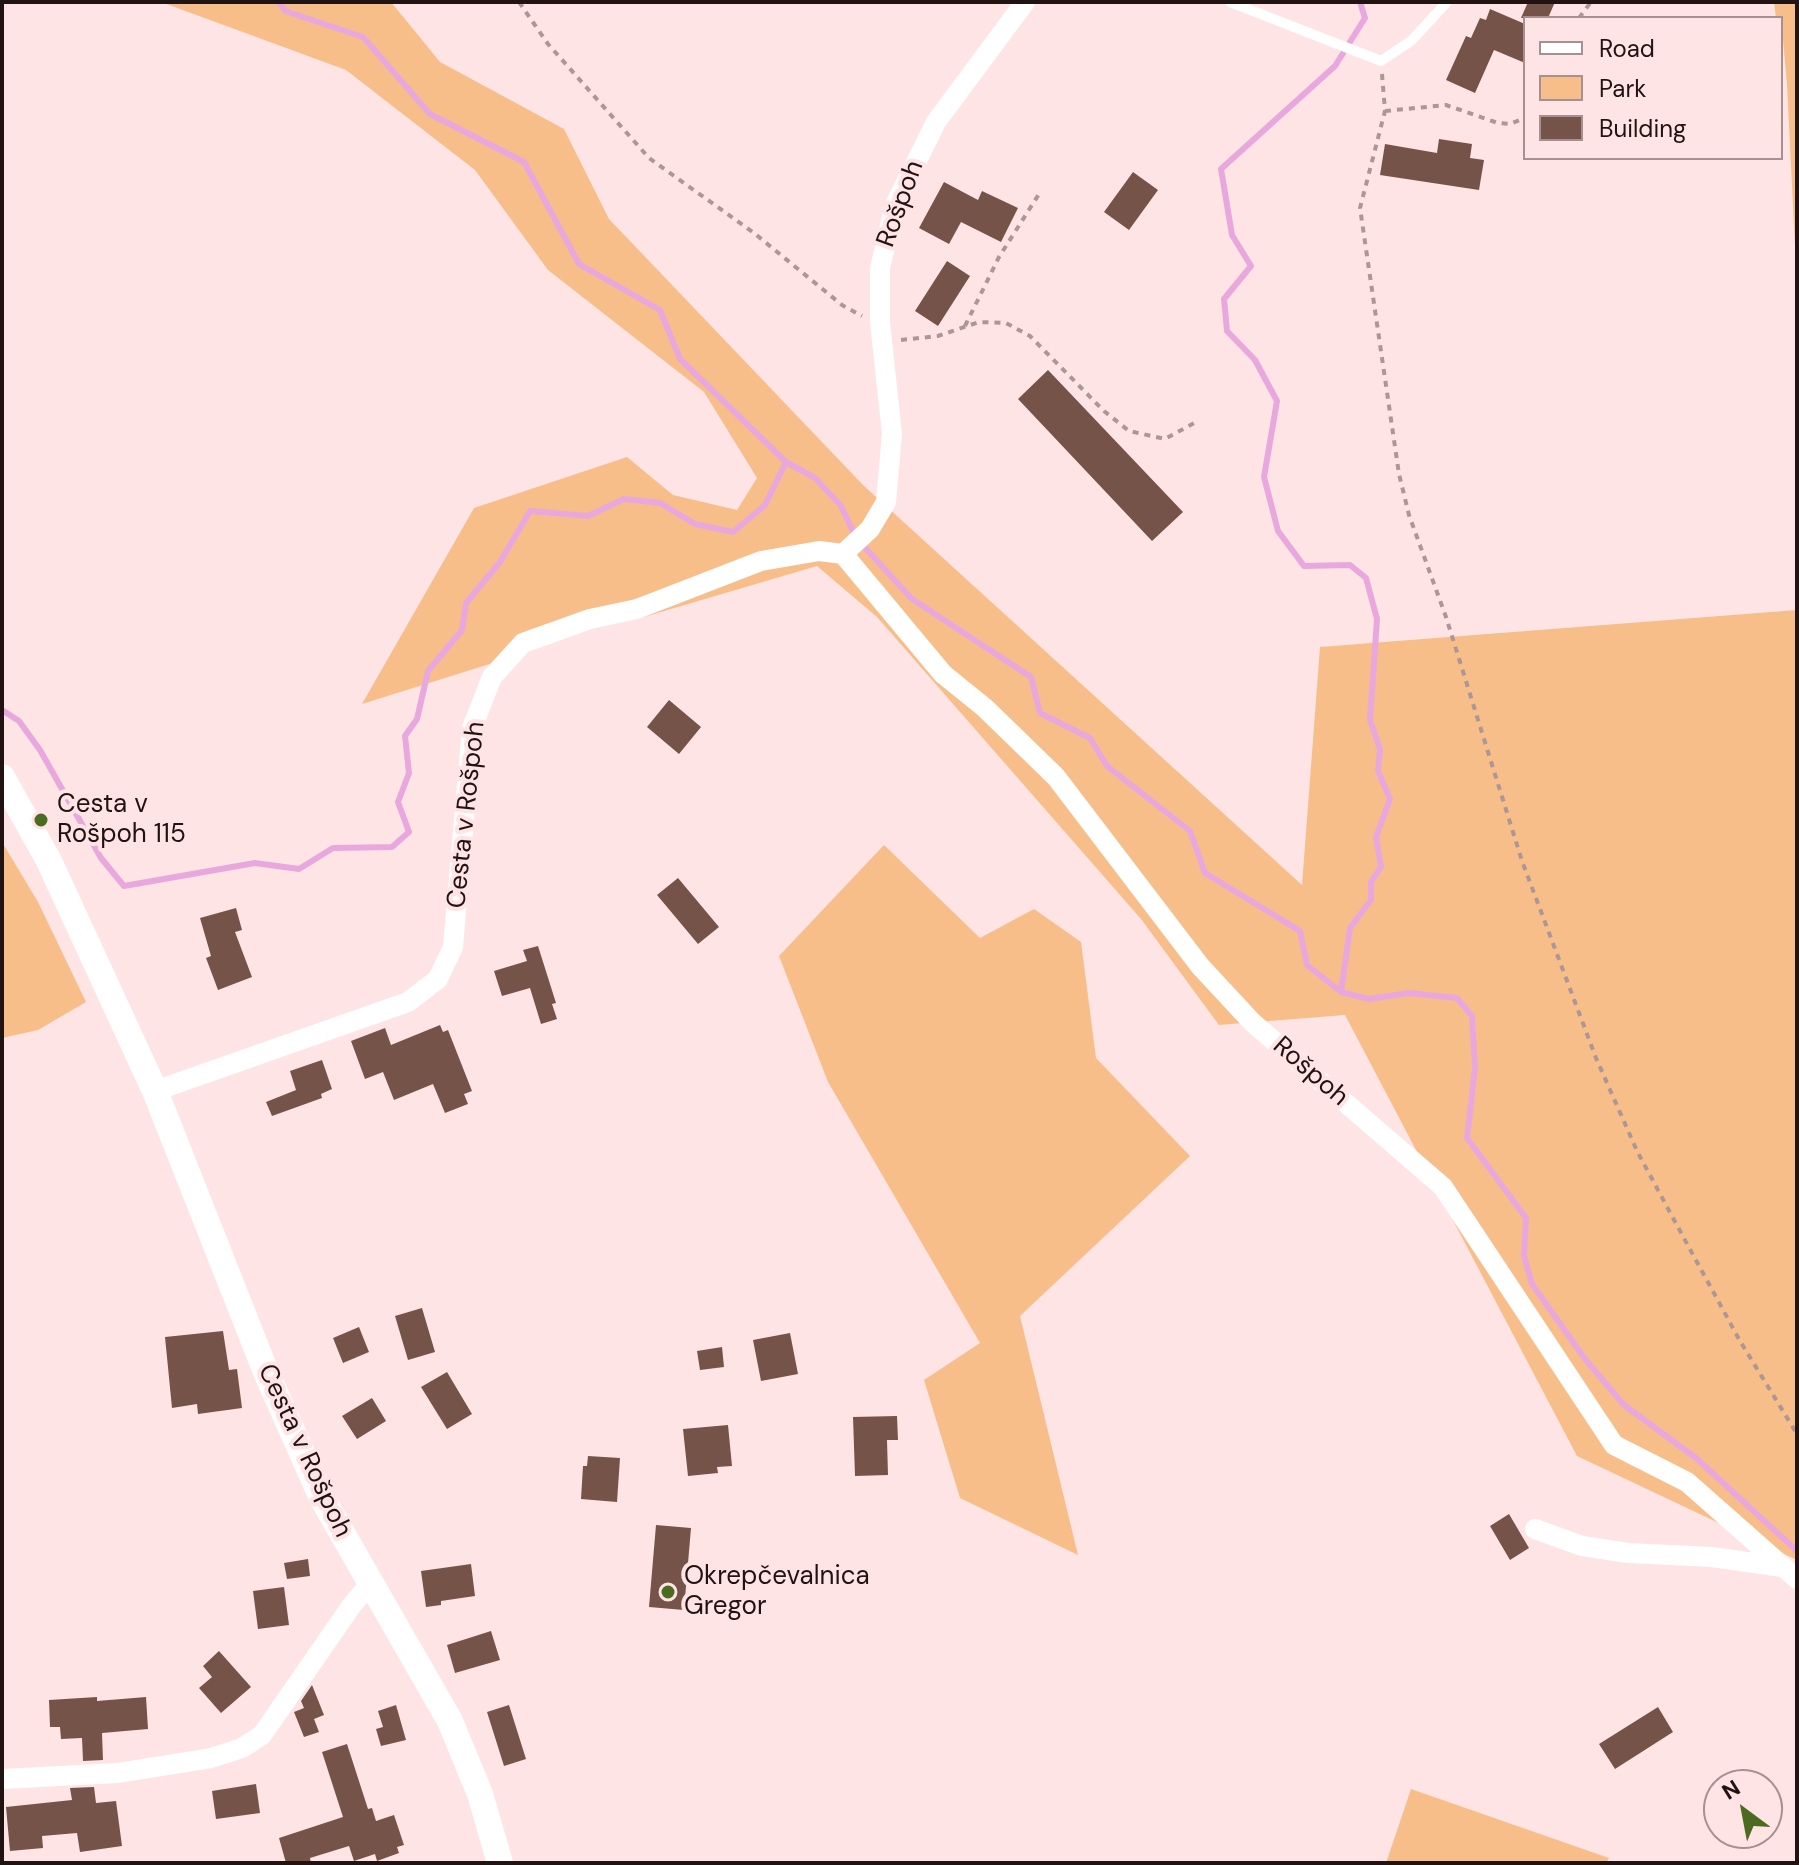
<!DOCTYPE html>
<html>
<head>
<meta charset="utf-8">
<style>
  body { margin:0 }
  #map { position:relative; width:1799px; height:1865px; overflow:hidden; background:#ffe4e5; font-family:"DM Sans",sans-serif }
  canvas { display:block }
  .frame { position:absolute; inset:0; border:4px solid #221313; pointer-events:none }
  .legend { position:absolute; left:1523px; top:16px; width:260px; height:144px; box-sizing:border-box; background:#ffe4e5; border:2px solid #a79091; margin:0; padding:10px 14px; list-style:none; font-size:24px; color:#221313 }
  .legend li { display:flex; align-items:center; gap:16px; height:40px }
  .legend b { width:40px; border:2px solid #a79091 }
  .north { position:absolute; left:1703px; top:1769px; width:80px; height:80px; box-sizing:border-box; background:#ffe4e5; border:2px solid #a79091; border-radius:50%; rotate:328deg; font-size:22px; font-weight:700; line-height:32px; text-align:center; color:#221313 }
  .north::after { content:''; display:block; margin:auto; width:28px; height:36px; background:#4c6b20; clip-path:polygon(50% 0,100% 100%,50% 72%,0 100%) }
</style>
</head>
<body>
<div id="map">
<canvas width="1799" height="1865"></canvas>
<div class="frame"></div>
<ul class="legend">
<li><b style="height:10px;background:#fff"></b>Road</li>
<li><b style="height:22px;background:#f8be8a"></b>Park</li>
<li><b style="height:22px;background:#755348"></b>Building</li>
</ul>
<div class="north">N</div>
</div>
<script>
const c = document.querySelector('canvas').getContext('2d');
c.lineJoin = 'round';
function paint(path, color) { c.fillStyle = color; c.fill(path, 'evenodd'); }
const toPath = rows => new Path2D(rows.map(r => 'M' + r).join(''));
function strokePath(path, color, width, dash) { c.strokeStyle = color; c.lineWidth = width; c.lineCap = dash ? 'butt' : 'round'; c.setLineDash(dash || []); c.stroke(path); }
function label(font, color, halo, rows, align = 'center') {
  c.font = font + ' "DM Sans",sans-serif'; c.lineWidth = 8; c.setLineDash([]); c.textBaseline = 'middle'; c.strokeStyle = halo; c.fillStyle = color; for (const [text, x, y, turn = 0] of rows) {
    c.save(); c.translate(x, y); c.rotate((+turn || 0) * Math.PI / 180); c.textAlign = isNaN(turn) ? turn : align; if (halo) c.strokeText(text, 0, 0); c.fillText(text, 0, 0); c.restore();
  }
}
paint(toPath([
  [161,2,391,2,440,62,564,129,609,219,864,486,1302,885,1320,647,1797,610,1797,1560,1577,1456,1345,1015,1219,1025,1141,919,877,617,817,566,637,619,590,627,496,662,362,704,474,508,627,457,673,495,737,510,757,478,704,392,548,270,475,170,346,70],
  [1774,2,1797,2,1797,289,1787,84,1781,18,1776,18],
  [2,842,38,902,86,1002,38,1030,2,1038],
  [884,845,980,938,1034,909,1081,942,1096,1058,1190,1156,1020,1316,1078,1555,960,1498,924,1380,980,1343,828,1082,779,956],
  [1411,1789,1609,1858,1606,1863,1386,1863]
]), '#f8be8a');
strokePath(toPath([
  [279,2,285,11,363,37,430,114,524,162,579,264,660,310,680,359,786,462,815,478,841,506,856,538,912,599,1031,677,1040,713,1090,738,1107,766,1190,831,1205,873,1300,931,1307,965,1341,992,1369,999,1409,993,1457,998,1472,1016,1475,1068,1467,1138,1526,1218,1524,1256,1532,1284,1585,1359,1624,1405,1696,1458,1797,1551],
  [2,710,19,721,40,750,101,858,124,886,255,863,299,869,333,848,392,847,409,832,398,802,409,773,405,736,417,719,428,671,462,630,466,603,500,562,530,511,588,516,624,499,660,503,695,524,733,532,765,505,786,462],
  [1341,992,1350,928,1371,900,1371,882,1381,867,1376,837,1390,799,1378,771,1380,749,1370,720,1377,619,1366,578,1350,565,1304,566,1278,531,1264,477,1277,401,1255,360,1227,331,1224,299,1251,266,1232,235,1221,169,1335,66,1365,18,1360,2]
]), '#e8a8de', 6);
paint(toPath([
  [1528,2,1555,2,1548,18,1521,18],
  [1490,9,1525,24,1525,63,1494,50,1475,93,1446,80,1466,36,1471,38,1480,18,1486,20],
  [1439,139,1472,144,1470,158,1484,160,1479,190,1380,175,1385,144,1437,153],
  [1133,172,1158,190,1129,230,1104,212],
  [944,182,978,200,982,191,1018,208,1001,242,961,222,949,244,919,228],
  [947,261,970,276,938,326,915,311],
  [1048,370,1183,512,1152,541,1018,399],
  [669,700,701,727,679,754,647,727],
  [678,878,719,927,698,944,657,895],
  [236,908,242,930,235,932,252,977,218,990,206,958,211,956,200,918],
  [538,946,556,1003,552,1004,557,1019,541,1024,530,988,502,996,494,971,527,961,523,950],
  [440,1025,443,1032,448,1030,472,1091,464,1094,468,1104,445,1113,433,1084,394,1100,383,1072,365,1079,351,1041,385,1028,391,1045],
  [322,1060,332,1089,321,1094,322,1098,272,1116,266,1102,296,1090,290,1071],
  [422,1308,435,1352,408,1360,395,1316],
  [359,1327,369,1352,343,1363,333,1338],
  [223,1331,229,1370,237,1369,242,1408,198,1414,197,1404,172,1408,165,1337],
  [790,1333,798,1374,761,1381,753,1340],
  [722,1347,724,1367,700,1370,697,1351],
  [447,1372,472,1414,447,1429,421,1387],
  [372,1398,386,1421,357,1439,342,1416],
  [897,1416,898,1440,887,1440,888,1475,855,1476,853,1417],
  [728,1425,732,1466,717,1467,718,1473,688,1476,683,1429],
  [588,1456,620,1458,617,1502,581,1499,583,1466,587,1466],
  [1509,1514,1529,1548,1510,1560,1490,1526],
  [656,1525,691,1528,684,1610,649,1607],
  [308,1559,310,1576,287,1579,284,1563],
  [471,1564,475,1596,441,1601,441,1605,426,1607,421,1571],
  [284,1587,289,1625,258,1629,253,1591],
  [491,1631,500,1660,455,1673,447,1645],
  [219,1651,251,1687,221,1713,199,1688,212,1677,203,1666],
  [312,1685,324,1715,314,1719,319,1732,304,1737,294,1712,304,1708,301,1701],
  [97,1697,97,1701,146,1697,148,1729,102,1733,103,1760,83,1761,82,1738,61,1739,60,1727,50,1727,49,1700],
  [396,1705,406,1740,381,1746,376,1729,383,1727,378,1711],
  [509,1705,526,1759,504,1766,487,1712],
  [1658,1707,1673,1732,1615,1769,1599,1744],
  [347,1744,368,1809,372,1808,376,1821,394,1815,404,1845,397,1847,399,1853,377,1861,375,1854,354,1861,349,1846,310,1858,311,1863,286,1863,279,1838,343,1817,322,1752],
  [256,1784,260,1813,216,1819,212,1791],
  [94,1787,96,1803,116,1801,122,1846,80,1852,77,1833,42,1836,43,1848,10,1851,6,1807,72,1800,70,1788]
]), '#755348');
strokePath(toPath([
  [519,2,548,44,649,158,754,233,842,305,862,316],
  [1579,18,1591,2],
  [1382,74,1385,111,1360,208,1399,474,1409,515,1446,617,1522,861,1596,1058,1637,1151,1673,1218,1740,1341,1797,1434],
  [1385,111,1446,105,1498,123,1510,124,1525,118],
  [965,326,999,257,1039,194],
  [901,340,938,336,979,322,1006,323,1030,336,1104,411,1129,431,1165,439,1196,422]
]), '#ac9696', 4, [6, 6]);
strokePath(toPath([
  [1230,2,1381,61,1411,41,1447,2]
]), '#fff', 10);
strokePath(toPath([
  [843,554,943,674,985,708,1056,777,1200,966,1252,1022,1443,1187,1614,1445,1687,1482,1797,1579],
  [843,554,870,529,886,502,892,434,880,322,880,268,895,205,936,122,1025,2],
  [155,1091,408,1002,438,979,453,947,472,728,492,677,523,643,590,619,637,609,761,561,819,551,843,554],
  [1535,1529,1582,1546,1628,1553,1712,1557,1782,1567],
  [2,1779,117,1773,211,1758,242,1748,262,1735,352,1605,370,1584]
]), '#fff', 20);
strokePath(toPath([
  [2,777,49,861,155,1091,266,1372,322,1498,450,1721,480,1794,500,1863]
]), '#fff', 26);
for (const [x, y, r, color] of [
  [41,820,8,"#4c6b20"],
  [668,1592,8,"#4c6b20"]
]) { const dot = new Path2D(); dot.arc(x, y, r, 0, 2 * Math.PI); c.fillStyle = color; c.fill(dot); strokePath(dot, '#ffe4e5', 3); }
label('26px', '#221313', '#ffe4e5', [
  ["Rošpoh",901,204,-70],
  ["Cesta v Rošpoh",467,815,-84],
  ["Rošpoh",1310,1072,41],
  ["Cesta v Rošpoh",304,1451,65]
]);
label('26px', '#221313', '#ffe4e5', [
  ["Cesta v",57,805],
  ["Rošpoh 115",57,835],
  ["Okrepčevalnica",684,1577],
  ["Gregor",684,1607]
], 'left');
</script>
</body>
</html>
